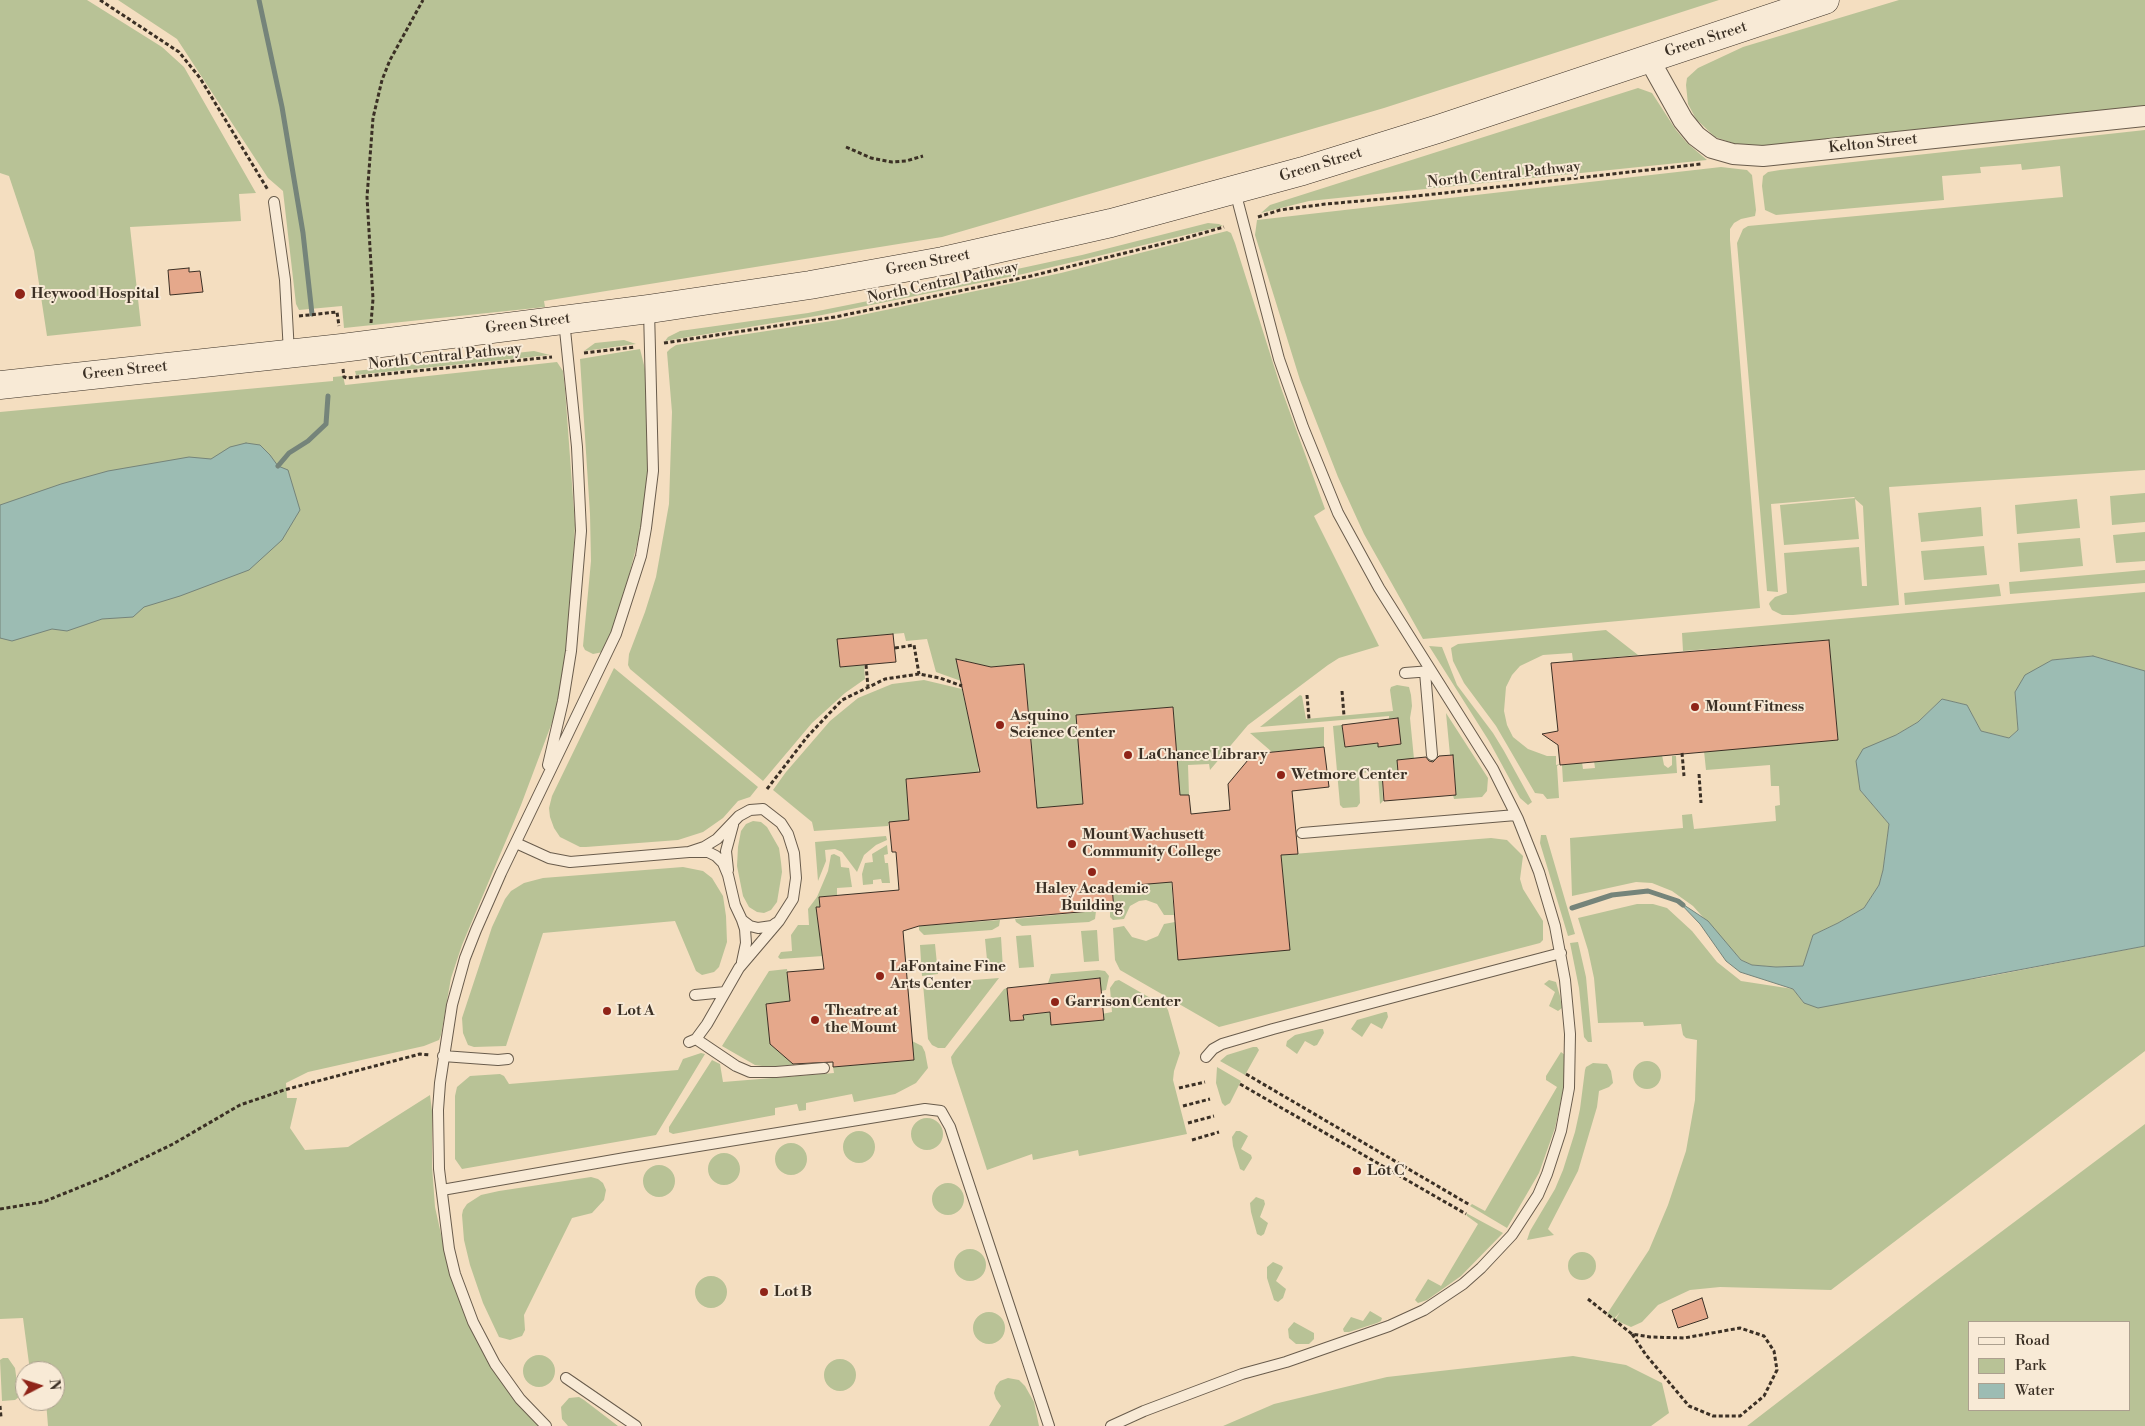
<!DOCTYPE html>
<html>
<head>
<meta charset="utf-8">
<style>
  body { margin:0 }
  #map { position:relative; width:2145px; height:1426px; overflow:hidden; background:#f4dec0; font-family:"Libre Bodoni",serif }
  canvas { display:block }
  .legend { position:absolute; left:1968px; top:1321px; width:162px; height:90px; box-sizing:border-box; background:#f8ead6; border:1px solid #aca08f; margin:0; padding:6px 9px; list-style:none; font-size:15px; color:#3b3025 }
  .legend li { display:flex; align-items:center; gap:10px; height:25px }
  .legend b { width:25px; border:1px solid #aca08f }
  .north { position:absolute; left:15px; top:1361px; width:50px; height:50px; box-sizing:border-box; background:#f8ead6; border:1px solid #aca08f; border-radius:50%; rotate:85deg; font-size:14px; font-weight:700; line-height:20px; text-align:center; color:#3b3025 }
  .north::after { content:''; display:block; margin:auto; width:18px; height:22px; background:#8f2418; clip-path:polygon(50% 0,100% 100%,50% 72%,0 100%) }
</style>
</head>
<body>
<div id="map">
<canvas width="2145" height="1426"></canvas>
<ul class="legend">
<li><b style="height:6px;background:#f8ead6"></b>Road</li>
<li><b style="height:14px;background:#b8c296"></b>Park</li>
<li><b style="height:14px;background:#9cbcb3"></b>Water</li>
</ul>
<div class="north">N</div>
</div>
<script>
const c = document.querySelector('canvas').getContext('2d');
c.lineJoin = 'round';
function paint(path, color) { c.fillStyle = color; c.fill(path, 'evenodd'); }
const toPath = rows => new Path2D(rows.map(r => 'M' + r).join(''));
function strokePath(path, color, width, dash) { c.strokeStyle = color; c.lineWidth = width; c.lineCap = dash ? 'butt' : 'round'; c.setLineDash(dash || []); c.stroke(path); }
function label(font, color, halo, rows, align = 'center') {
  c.font = font + ' "Libre Bodoni",serif'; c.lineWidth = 4; c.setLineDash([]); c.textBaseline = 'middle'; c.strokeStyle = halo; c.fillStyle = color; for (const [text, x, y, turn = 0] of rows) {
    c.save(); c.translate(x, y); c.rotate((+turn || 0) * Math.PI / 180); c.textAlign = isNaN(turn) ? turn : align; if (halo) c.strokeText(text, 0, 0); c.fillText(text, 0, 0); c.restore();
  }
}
paint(toPath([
  [0,0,87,0,162,47,184,67,256,193,239,194,241,221,130,227,141,326,47,336,34,251,9,176,0,173],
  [118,0,1719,0,1384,108,942,237,544,301,545,307,344,328,342,306,299,310,296,304,283,191,268,178,177,39],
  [1899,0,2145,0,2145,108,1827,142,1744,147,1715,137,1696,119,1688,104,1686,85,1687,78,1698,68,1743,47],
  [1638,88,1652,93,1676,130,1687,143,1707,160,1309,201,1261,213,1270,205],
  [2145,130,2145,470,1889,487,1899,605,1793,615,1782,615,1772,610,1769,604,1770,602,1775,597,1787,593,1784,553,1859,547,1862,586,1867,586,1863,506,1855,499,1859,539,1784,545,1780,505,1855,498,1854,497,1771,504,1778,592,1767,591,1737,243,1743,229,1748,226,2063,197,2060,166,2022,170,2021,164,1980,167,1981,173,1942,176,1944,200,1776,215,1765,210,1762,186,1763,176,1768,172,1780,170],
  [1721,167,1747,170,1752,175,1756,210,1755,216,1741,219,1734,223,1730,229,1730,240,1760,608,1423,639,1364,534,1338,477,1300,380,1255,235,1257,220],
  [1208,223,1219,224,1223,226,1023,274,822,315,665,341,668,337,680,331,808,313,878,299,1082,255],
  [1227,231,1231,233,1235,243,1280,385,1325,509,1314,516,1379,646,1339,658,1328,665,1248,725,1210,770,1209,764,1188,765,1189,795,1180,795,1173,707,1076,715,1083,804,1009,811,1036,791,1024,664,991,667,956,659,961,681,936,672,927,639,906,641,904,633,838,639,840,667,864,665,865,679,845,693,812,723,763,781,630,669,628,665,629,654,645,612,656,577,669,504,672,412,667,352,670,349,676,345,838,320,1061,273],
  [624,340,636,344,584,351,595,343],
  [640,349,646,373,649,452,642,525,619,614,610,637,603,652,593,654,585,650,583,646,591,561,590,514,580,359],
  [534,351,550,355,356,375,355,371],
  [557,362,563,371,565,389,575,525,569,631,556,712,521,805,462,945,451,978,441,1035,439,1040,424,1046,308,1072,286,1083,287,1098,297,1098,290,1128,305,1150,348,1147,430,1095,432,1111,432,1166,435,1207,450,1275,468,1322,489,1363,514,1400,540,1426,48,1426,46,1401,55,1401,55,1371,30,1371,23,1318,0,1319,0,412,333,381,333,377,343,376,345,385],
  [2145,493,2145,522,2112,525,2110,496],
  [2077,499,2080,528,2017,534,2015,505],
  [1981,507,1983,536,1921,542,1918,513],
  [2145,532,2145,561,2116,563,2113,535],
  [2080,538,2083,566,2020,572,2018,543],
  [1984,546,1987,575,1924,580,1921,551],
  [2145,570,2145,583,2010,594,2009,582],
  [1999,584,2001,596,1905,605,1904,593],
  [2145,592,2145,671,2093,656,2052,660,2025,676,2015,692,2018,730,2009,738,1981,731,1967,705,1942,699,1918,722,1896,735,1859,778,1860,790,1889,824,1883,870,1879,885,1864,908,1838,923,1813,935,1803,966,1776,967,1752,965,1741,960,1693,906,1672,891,1652,883,1636,882,1572,896,1570,838,1683,828,1682,815,1692,814,1694,829,1776,821,1775,806,1780,805,1779,786,1771,786,1770,765,1706,770,1704,751,1838,740,1829,640,1683,651,1682,633],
  [1606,630,1638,655,1573,661,1572,653,1543,655,1520,666,1512,675,1506,687,1504,711,1507,725,1513,737,1528,749,1547,756,1556,756,1556,765,1560,764,1557,766,1559,798,1547,799,1543,794,1535,793,1496,726,1464,683,1453,661,1451,648,1458,644],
  [1429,646,1442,647,1457,685,1493,733,1504,751,1532,802,1528,805,1520,798,1489,741],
  [614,668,758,787,750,797,738,801,723,818,703,832,678,840,586,847,580,847,560,837,554,828,550,817,549,808,552,796],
  [924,680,962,689,978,761,979,790,971,773,906,779,909,820,889,822,888,826,814,831,812,822,773,790,786,772,830,721,858,698,892,684],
  [1397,685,1409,687,1411,695,1412,706,1410,718,1414,759,1398,760,1398,772,1382,774,1383,801,1380,804,1378,776,1369,772,1363,773,1359,777,1360,803,1357,807,1343,808,1340,805,1333,726,1342,725,1345,747,1378,743,1378,746,1401,744,1397,718,1389,719,1389,716,1260,727,1300,695,1302,696,1306,719,1393,711,1390,690,1391,687],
  [1446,713,1488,778,1487,791,1482,797,1454,799,1453,795,1456,795,1453,755,1450,755],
  [1324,727,1324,747,1272,752,1250,733],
  [1662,755,1664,765,1668,768,1672,765,1672,756,1676,756,1677,773,1563,782,1562,765,1582,762,1583,769,1595,768,1594,761],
  [753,821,761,822,767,827,779,848,781,862,782,872,777,902,771,910,764,913,757,912,749,907,743,896,737,866,738,847,741,831,746,824],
  [1541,835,1546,835,1575,934,1568,936,1540,843],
  [886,836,887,840,876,845,864,855,857,872,842,852,835,849,825,850,826,861,818,881,815,842],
  [1491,838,1507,840,1523,856,1520,879,1523,889,1543,921,1543,940,1540,943,1219,1027,1120,970,1115,960,1113,928,1124,926,1132,937,1146,941,1158,936,1164,924,1175,922,1290,950,1281,855],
  [887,845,888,854,884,855,885,863,888,863,890,883,882,883,881,879,873,880,873,884,863,885,862,874,865,863,873,862,872,854],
  [834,854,840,857,841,867,849,868,852,887,837,888,837,895,819,897,820,907,816,908,823,956,780,959,778,957,781,952,792,951,791,935,798,925,809,925,808,909,817,897,828,871,831,855],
  [683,867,703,871,712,878,723,896,726,916,727,942,719,967,714,972,702,975,696,971,675,921,543,933,506,1046,474,1047,468,1045,463,1033,462,1018,492,927,505,899,511,891,524,883,543,878],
  [1171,879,1174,915,1164,915,1157,904,1146,900,1139,901,1130,906,1124,919,1113,920,1110,917,1110,910,1114,909,1112,883],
  [1637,904,1653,904,1667,908,1692,931,1717,962,1741,981,1793,989,1804,1003,1981,978,2145,946,2145,1051,1831,1290,1720,1287,1690,1290,1658,1305,1642,1322,1631,1327,1615,1320,1620,1312,1614,1319,1607,1314,1649,1250,1668,1205,1686,1151,1695,1100,1697,1040,1686,1038,1683,1035,1681,1024,1644,1026,1643,1022,1598,1023,1594,978,1588,950,1578,918],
  [1096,911,1095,919,1089,922,1022,926,1016,922,1015,919],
  [1000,920,999,926,992,930,924,935,919,930,919,926],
  [1097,930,1099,961,1084,962,1081,931],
  [1031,935,1034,967,1019,968,1016,936],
  [1001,937,1003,969,988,970,985,939],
  [1578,942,1586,977,1592,1042,1588,1042,1584,1037,1579,988,1570,943],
  [935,944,938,974,922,976,920,945],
  [787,969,790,1001,766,1004,770,1044,795,1065,769,1067,755,1065,722,1046,769,971],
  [1098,970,1105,971,1109,976,1106,990,1101,991,1099,978,1048,983,1051,974],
  [999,978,945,1048,938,1048,932,1045,928,1039,923,984],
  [1119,980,1166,1007,1168,1010,1180,1053,1174,1071,1173,1080,1187,1134,1079,1156,1078,1150,1033,1160,1032,1154,987,1170,952,1063,951,1057,955,1051,1004,989,1007,988,1010,1021,1024,1020,1023,1015,1050,1012,1051,1024,1112,1012,1110,988,1115,981],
  [1549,980,1556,982,1560,996,1562,1008,1558,1011,1549,1006,1555,992,1544,984],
  [1385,1012,1387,1012,1388,1017,1382,1029,1371,1023,1362,1037,1351,1029,1357,1020],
  [1320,1029,1323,1029,1324,1033,1317,1045,1314,1046,1305,1041,1297,1054,1286,1046,1287,1041,1295,1035],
  [912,1041,922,1046,925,1052,928,1068,916,1083,895,1094,854,1102,852,1094,806,1103,806,1110,799,1111,797,1104,775,1108,775,1115,673,1134,669,1132,669,1127,712,1060,720,1064,723,1082,834,1073,833,1067,914,1060],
  [1253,1047,1257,1047,1259,1050,1245,1075,1220,1061,1227,1055],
  [1561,1052,1565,1055,1564,1086,1555,1128,1539,1173,1507,1228,1470,1206,1472,1204,1485,1211,1557,1087,1546,1080,1546,1076],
  [701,1053,705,1054,656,1135,462,1169,455,1159,455,1096,457,1087,470,1076,500,1074,504,1076,509,1084,678,1070,683,1059],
  '1633 1075a14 14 0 1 1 28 0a14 14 0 1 1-28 0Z',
  [1593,1063,1607,1064,1611,1071,1613,1083,1609,1087,1599,1091,1597,1107,1578,1171,1548,1229,1554,1235,1527,1240,1530,1231,1555,1189,1563,1170,1575,1132,1580,1109,1585,1070,1586,1067],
  [1217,1067,1241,1081,1230,1103,1225,1106,1222,1103,1216,1083],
  '911 1134a16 16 0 1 1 32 0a16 16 0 1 1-32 0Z',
  [2145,1124,2145,1426,1747,1426,1933,1283],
  [1969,1322,2129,1322,2129,1410,1969,1410],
  [1236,1131,1240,1131,1248,1136,1241,1149,1251,1155,1252,1158,1244,1171,1240,1169,1233,1146,1232,1137],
  '843 1147a16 16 0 1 1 32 0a16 16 0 1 1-32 0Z',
  '775 1159a16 16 0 1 1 32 0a16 16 0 1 1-32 0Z',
  '708 1169a16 16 0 1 1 32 0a16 16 0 1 1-32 0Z',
  '643 1181a16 16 0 1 1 32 0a16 16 0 1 1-32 0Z',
  [591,1177,598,1179,603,1183,606,1190,604,1200,592,1213,572,1218,524,1315,525,1330,522,1336,510,1340,499,1337,483,1303,470,1265,464,1240,462,1215,463,1210,467,1204,481,1195,499,1191],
  '932 1199a16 16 0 1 1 32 0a16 16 0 1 1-32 0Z',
  [1256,1197,1264,1200,1265,1204,1260,1217,1268,1223,1264,1234,1261,1236,1257,1234,1251,1212,1250,1203],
  [1466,1213,1503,1233,1461,1276,1427,1300,1418,1303,1415,1300,1428,1279,1441,1286,1478,1224,1467,1216],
  '954 1265a16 16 0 1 1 32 0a16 16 0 1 1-32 0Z',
  '1568 1266a14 14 0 1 1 28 0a14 14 0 1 1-28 0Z',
  [1273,1262,1282,1266,1283,1268,1276,1281,1286,1289,1283,1298,1278,1302,1274,1300,1267,1278,1267,1267],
  '695 1292a16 16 0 1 1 32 0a16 16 0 1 1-32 0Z',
  [1370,1311,1382,1318,1381,1321,1377,1323,1349,1332,1344,1332,1343,1329,1351,1317,1363,1321],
  '973 1328a16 16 0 1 1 32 0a16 16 0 1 1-32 0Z',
  [1294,1322,1314,1333,1314,1339,1309,1344,1296,1344,1289,1338,1288,1329],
  '523 1371a16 16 0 1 1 32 0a16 16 0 1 1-32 0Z',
  [1573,1356,1626,1365,1662,1383,1669,1413,1651,1426,1223,1426,1274,1404,1387,1377],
  [3,1358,8,1358,15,1368,19,1397,15,1400,2,1401,0,1360],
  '824 1375a16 16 0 1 1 32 0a16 16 0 1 1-32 0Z',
  [1008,1378,1019,1380,1025,1386,1034,1402,1039,1426,989,1426,1001,1406,996,1399,994,1393,996,1386,1000,1381],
  [579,1397,584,1400,618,1426,568,1426,562,1419,561,1407,569,1398]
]), '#b8c296');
const water = toPath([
  [246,443,260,445,270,455,278,466,288,470,300,510,282,540,249,570,180,596,144,607,133,617,102,619,67,631,52,629,12,641,0,638,0,505,61,484,108,471,189,457,211,459,230,447,246,443],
  [2093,656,2145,671,2145,946,1818,1008,1804,1003,1793,989,1740,972,1726,961,1700,924,1678,901,1708,921,1741,960,1752,965,1776,967,1803,966,1813,935,1838,923,1864,908,1879,885,1883,870,1889,824,1860,790,1856,761,1863,749,1896,735,1918,722,1942,699,1967,705,1981,731,2009,738,2018,730,2015,692,2025,675,2052,660,2093,656]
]);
paint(water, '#9cbcb3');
strokePath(water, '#75847a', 1);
strokePath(toPath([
  [259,0,282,107,303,233,312,314],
  [278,466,289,453,308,441,326,424,328,396],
  [1572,908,1612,895,1648,891,1678,901,1683,905]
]), '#75847a', 5);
const building = toPath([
  [189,268,189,272,200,271,203,292,170,295,168,270,189,268],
  [893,634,896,662,840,667,837,639,893,634],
  [1829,640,1838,740,1560,765,1558,745,1542,734,1558,731,1551,663,1829,640],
  [956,659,991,667,1024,664,1037,808,1083,804,1076,715,1173,707,1180,795,1189,795,1191,814,1230,810,1228,784,1253,754,1324,747,1329,787,1292,791,1298,854,1281,855,1290,950,1178,960,1172,882,1112,887,1114,909,919,926,903,931,914,1060,833,1067,833,1062,793,1064,770,1044,766,1004,790,1001,787,972,824,969,816,907,820,907,819,897,899,890,896,852,892,852,889,822,909,820,906,779,980,772,956,659],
  [1398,718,1401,744,1378,747,1378,743,1345,747,1342,725,1398,718],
  [1453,755,1456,795,1384,801,1382,773,1398,772,1397,760,1426,757,1429,761,1433,762,1439,756,1453,755],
  [1100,978,1104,1020,1051,1025,1050,1012,1023,1015,1024,1020,1010,1021,1007,988,1100,978],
  [1702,1298,1708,1318,1678,1328,1672,1310,1702,1298]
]);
paint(building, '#e5a88b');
strokePath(building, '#3b3025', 1);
const lane = toPath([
  [274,202,285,280,289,353],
  [1425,672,1432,755],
  [1405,673,1431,671],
  [548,765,563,701,571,651,581,531,577,447,564,320],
  [1302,833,1516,815],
  [516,843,549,858,570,862,689,852,708,852,716,856,723,863,728,875,735,905,742,920,750,926,758,928,772,926,776,923],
  [728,870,726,851,733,825],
  [742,962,746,943,745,929,742,920],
  [695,995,725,992],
  [696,1039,736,1066,750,1072,776,1072,824,1068],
  [689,1042,696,1039,707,1024,739,968,779,921,793,899,796,878,794,853,788,834,781,823,763,809,750,810,739,816,717,839,704,847,689,852],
  [443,1056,498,1060,508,1059],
  [1206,1057,1213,1049,1222,1044,1273,1029,1561,953],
  [442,1190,625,1158,925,1109,941,1111,950,1127,1049,1426],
  [566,1378,636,1426],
  [546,1426,520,1399,495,1364,473,1322,455,1274,449,1249,439,1169,438,1110,440,1083,452,1005,465,958,476,930,501,873,616,634,641,556,646,528,653,471,649,310],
  [1111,1426,1144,1411,1242,1374,1286,1362,1389,1326,1424,1310,1463,1284,1481,1268,1512,1235,1538,1195,1547,1174,1561,1131,1569,1088,1570,1034,1565,980,1555,926,1539,872,1518,819,1493,769,1379,588,1338,513,1303,427,1279,359,1235,191]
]);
const street = toPath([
  [1649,59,1683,120,1696,136,1712,148,1733,154,1763,156,2145,116]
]);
const secondary = toPath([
  [0,385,342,348,649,309,810,285,943,261,1111,223,1303,171,1438,129,1825,0]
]);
strokePath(lane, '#695c4c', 12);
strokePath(street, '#695c4c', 22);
strokePath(secondary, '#3b3025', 29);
strokePath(toPath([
  [100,0,179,52,200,78,268,190],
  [846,147,871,158,892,162,906,161,923,156],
  [1258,217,1280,210,1326,204,1417,196,1701,164],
  [299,316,337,312,339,326],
  [371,323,373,299,367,197,373,118,382,80,390,60,423,0],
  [664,343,835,317,1031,276,1182,239,1224,227],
  [584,353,635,347],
  [343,369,344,377,347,378,552,357],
  [895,648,914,645,919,674],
  [866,665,868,687],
  [1342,691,1344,716],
  [1307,695,1309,719],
  [1682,753,1684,776],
  [1699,774,1701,803],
  [767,789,807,737,842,700,885,679,919,674,940,678,962,686],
  [1246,1074,1470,1205],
  [1240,1084,1466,1214],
  [1179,1088,1205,1082],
  [1183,1106,1210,1099],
  [1188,1123,1214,1116],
  [1192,1140,1219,1132],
  [0,1209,43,1202,105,1177,173,1144,240,1105,284,1090,420,1054,430,1055],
  [1588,1299,1632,1334,1650,1337,1684,1338,1740,1328,1764,1336,1774,1351,1777,1370,1764,1396,1740,1416,1713,1416,1689,1406,1646,1355,1632,1334],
  [0,1406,1,1417]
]), '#3b3025', 3, [4, 2.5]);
strokePath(lane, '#f8ead6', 10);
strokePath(street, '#f8ead6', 20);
strokePath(secondary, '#f8ead6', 28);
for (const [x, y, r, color] of [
  [20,294,6,"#8f2418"],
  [1695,707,5,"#8f2418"],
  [1000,725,5,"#8f2418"],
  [1128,755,5,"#8f2418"],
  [1281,775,5,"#8f2418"],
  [1072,844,5,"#8f2418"],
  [1092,872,5,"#8f2418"],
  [880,976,5,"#8f2418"],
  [1055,1002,5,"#8f2418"],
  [607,1011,5,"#8f2418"],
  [815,1020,5,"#8f2418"],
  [1357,1171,5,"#8f2418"],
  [764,1292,5,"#8f2418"]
]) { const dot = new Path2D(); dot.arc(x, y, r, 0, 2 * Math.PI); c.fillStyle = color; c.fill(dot); strokePath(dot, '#f8ead6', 2); }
label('15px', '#3b3025', '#f8ead6', [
  ["Green Street",1706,40,-18],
  ["Kelton Street",1873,144,-6],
  ["Green Street",1321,165,-17],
  ["North Central Pathway",1504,175,-6],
  ["Green Street",928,263,-11],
  ["North Central Pathway",943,283,-12],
  ["Green Street",528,324,-7],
  ["North Central Pathway",445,357,-6],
  ["Green Street",125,371,-6]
]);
label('bold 15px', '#3b3025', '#f8ead6', [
  ["Heywood Hospital",31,294],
  ["Mount Fitness",1705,707],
  ["Asquino",1010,716],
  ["Science Center",1010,733],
  ["LaChance Library",1138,755],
  ["Wetmore Center",1291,775],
  ["Mount Wachusett",1082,835],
  ["Community College",1082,852],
  ["Haley Academic",1092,889,"center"],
  ["Building",1092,906,"center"],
  ["LaFontaine Fine",890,967],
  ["Arts Center",890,984],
  ["Garrison Center",1065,1002],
  ["Lot A",617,1011],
  ["Theatre at",825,1011],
  ["the Mount",825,1028],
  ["Lot C",1367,1171],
  ["Lot B",774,1292]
], 'left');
</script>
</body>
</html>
